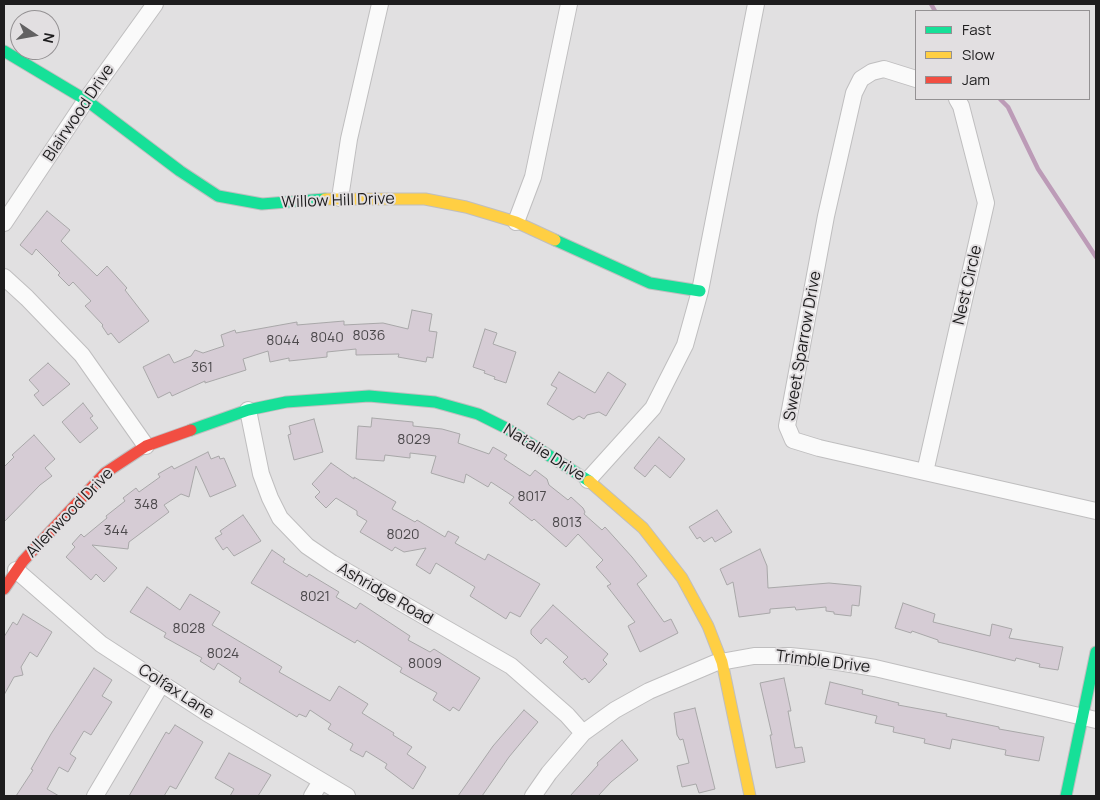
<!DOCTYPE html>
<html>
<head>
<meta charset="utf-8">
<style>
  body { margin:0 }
  #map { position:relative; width:1100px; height:800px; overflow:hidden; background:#e1e0e1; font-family:Manrope,sans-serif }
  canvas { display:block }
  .frame { position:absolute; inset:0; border:5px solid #1e1d1e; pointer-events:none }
  .legend { position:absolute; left:915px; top:10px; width:175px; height:90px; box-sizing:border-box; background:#e2dfe1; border:1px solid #949193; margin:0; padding:6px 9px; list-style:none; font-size:15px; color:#1e1d1e }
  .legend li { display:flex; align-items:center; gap:10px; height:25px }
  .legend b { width:25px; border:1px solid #949193 }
  .north { position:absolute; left:10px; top:10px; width:50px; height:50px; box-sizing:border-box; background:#e2dfe1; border:1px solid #949193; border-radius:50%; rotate:102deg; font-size:14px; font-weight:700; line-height:20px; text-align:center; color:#1e1d1e }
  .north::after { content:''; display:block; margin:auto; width:18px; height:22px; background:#626162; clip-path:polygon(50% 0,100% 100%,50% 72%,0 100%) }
</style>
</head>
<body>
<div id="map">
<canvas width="1100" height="800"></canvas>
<div class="frame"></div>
<ul class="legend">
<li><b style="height:6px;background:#16e098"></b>Fast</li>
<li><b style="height:6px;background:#ffcf43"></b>Slow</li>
<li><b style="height:6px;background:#f24e42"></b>Jam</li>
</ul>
<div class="north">N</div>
</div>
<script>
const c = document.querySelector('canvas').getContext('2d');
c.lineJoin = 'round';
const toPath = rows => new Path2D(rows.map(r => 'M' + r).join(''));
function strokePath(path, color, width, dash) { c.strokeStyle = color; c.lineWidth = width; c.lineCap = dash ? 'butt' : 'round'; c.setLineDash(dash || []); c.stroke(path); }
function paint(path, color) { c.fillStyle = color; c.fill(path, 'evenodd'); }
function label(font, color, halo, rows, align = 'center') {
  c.font = font + ' Manrope,sans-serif'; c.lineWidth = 4; c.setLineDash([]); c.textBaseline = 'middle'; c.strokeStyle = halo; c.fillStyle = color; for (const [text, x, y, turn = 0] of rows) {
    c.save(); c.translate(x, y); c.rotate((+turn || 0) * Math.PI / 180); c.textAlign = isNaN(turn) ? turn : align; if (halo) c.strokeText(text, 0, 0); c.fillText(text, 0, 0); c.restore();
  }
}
strokePath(toPath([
  [931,4,935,11],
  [1000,99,1008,107,1038,169,1096,257]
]), '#bc9bb7', 4.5);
const building = toPath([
  [47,211,70,230,61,241,97,276,107,266,127,288,125,290,149,321,119,343,111,333,108,335,102,326,103,325,85,306,91,301,73,282,69,286,58,275,60,273,36,249,32,255,20,245,47,211],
  [412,310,432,314,429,331,437,332,433,358,427,357,426,362,398,357,399,354,356,355,356,349,327,352,327,357,289,361,289,358,270,362,268,351,243,359,246,370,205,383,205,381,172,396,170,392,158,398,143,367,169,354,174,363,191,356,195,350,203,353,224,346,221,335,235,330,236,333,297,322,297,325,344,321,344,325,383,323,408,329,412,310],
  [485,329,497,333,493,344,516,352,506,383,494,379,495,377,484,373,485,371,473,367,485,329],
  [48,363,70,384,43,406,34,395,39,391,29,380,48,363],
  [559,372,595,393,608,372,626,384,606,416,599,412,587,415,584,419,579,416,573,420,547,404,557,388,551,385,559,372],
  [83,403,93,416,90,418,98,428,80,443,62,422,83,403],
  [372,418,413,422,413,426,442,429,460,434,458,443,489,454,493,447,507,455,504,459,530,476,535,470,547,479,549,485,568,500,571,497,583,508,585,512,584,514,602,530,605,527,632,557,647,576,637,584,664,622,671,619,678,633,640,652,628,626,635,622,607,586,611,584,596,567,603,560,578,534,566,547,534,519,532,521,509,503,514,497,491,482,488,487,466,474,464,483,431,473,436,456,410,453,410,458,385,455,384,461,356,459,358,426,371,427,372,418],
  [314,419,323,452,294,460,288,435,291,434,289,426,314,419],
  [34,435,55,459,45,468,52,476,40,485,4,522,4,467,14,457,12,455,34,435],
  [659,437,685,459,670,478,655,465,645,477,634,468,659,437],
  [208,452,211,459,219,456,220,459,224,458,236,486,210,497,196,466,189,497,181,494,164,505,169,512,129,542,128,549,92,545,117,568,104,582,96,574,91,580,66,557,75,547,72,544,81,534,84,537,107,518,106,516,125,501,123,498,136,488,139,492,160,477,158,474,172,466,174,469,208,452],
  [331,463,354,479,354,477,396,502,392,509,415,522,417,520,445,537,448,531,459,537,455,543,485,560,488,554,540,584,520,617,510,612,506,619,470,596,475,587,436,563,430,574,416,565,426,548,404,552,395,547,392,551,360,532,367,521,357,515,357,511,336,498,326,508,315,497,320,492,312,484,331,463],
  [717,510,732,532,715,542,712,537,704,542,700,537,697,539,689,527,717,510],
  [243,515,261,541,234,556,227,547,223,550,215,538,222,534,220,531,243,515],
  [760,549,767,566,768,588,829,583,861,586,859,606,852,605,851,616,834,614,834,612,826,611,826,607,796,610,795,607,770,609,770,613,739,617,733,582,727,585,720,569,760,549],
  [272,550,285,559,283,562,307,577,309,574,339,592,336,597,356,609,360,603,410,636,408,640,430,652,434,649,480,678,459,711,453,707,450,711,433,700,437,693,400,672,402,668,357,640,355,643,251,583,272,550],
  [147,587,180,610,190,594,220,612,212,625,282,667,279,672,330,701,339,686,368,704,362,713,394,733,393,735,412,747,407,754,426,767,413,789,385,768,387,764,366,751,363,757,350,750,353,744,328,729,331,724,310,710,306,717,299,714,297,717,239,682,241,678,218,663,214,670,200,661,202,658,164,637,166,633,130,612,147,587],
  [903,603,935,614,933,622,990,636,992,624,1012,629,1009,638,1063,647,1058,670,1039,667,1040,664,1016,658,1015,661,938,642,938,640,912,631,911,633,895,628,903,603],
  [553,605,608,654,603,660,607,664,589,683,585,678,582,680,563,662,568,657,546,638,541,644,531,634,531,630,553,605],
  [23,614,52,632,37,657,30,652,21,667,23,675,14,677,4,695,4,637,13,622,17,625,23,614],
  [94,668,112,680,102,696,112,702,91,735,84,731,70,754,76,758,68,772,59,767,47,789,59,796,16,796,33,770,31,769,51,734,94,668],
  [784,678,791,711,788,711,795,748,802,747,805,762,776,768,770,735,772,735,760,683,784,678],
  [830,682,863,690,862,694,899,703,898,705,947,714,946,716,999,727,999,729,1044,737,1039,761,1005,755,1006,750,952,739,950,749,924,743,925,739,893,732,894,727,875,723,877,716,825,704,830,682],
  [695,708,715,789,699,793,696,784,682,787,677,766,689,763,683,739,680,740,677,735,674,713,695,708],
  [524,710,538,722,509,757,482,796,458,796,493,746,524,710],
  [175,725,203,742,176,789,170,786,164,796,129,796,166,732,169,734,175,725],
  [622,740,638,760,611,782,598,796,570,796,598,765,597,763,622,740],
  [229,753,271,775,258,796,230,796,234,789,215,778,229,753]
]);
paint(building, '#d6ccd5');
strokePath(building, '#a8a7a8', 1);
const street = toPath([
  [916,79,884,69,872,72,861,79,854,93,826,216,787,426,793,440,819,448,1096,511],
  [340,198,349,139,380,4],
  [516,222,533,177,569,4],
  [4,223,86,100,155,4],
  [4,277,27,298,82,355,146,446],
  [248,410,261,474,270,498,280,518,307,546,332,563,511,666,567,715,583,733],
  [925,472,986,203,961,106,957,99],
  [588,480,653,408,685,345,700,291,756,4],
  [16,570,101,644,207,713,347,796],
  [95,796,162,683],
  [312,796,321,781],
  [533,796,549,773,583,733,615,710,649,691,715,663,754,656,790,656,820,659,875,668,1096,720]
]);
const fast = toPath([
  [4,51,86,100,180,171,218,196,262,204,325,199],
  [555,240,650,283,700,291],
  [191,430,248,410,286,402,369,396,435,402,478,414,506,428,589,481],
  [1066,796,1096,652]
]);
const slow = toPath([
  [325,199,425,199,466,207,516,222,555,240],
  [589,481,643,528,682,578,708,626,722,662,750,796]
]);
const jam = toPath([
  [4,589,23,561,105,473,146,446,191,430]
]);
strokePath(street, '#bfbebf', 18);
strokePath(fast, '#bfbebf', 13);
strokePath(slow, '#bfbebf', 13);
strokePath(jam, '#bfbebf', 13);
strokePath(street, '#fafafa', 16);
strokePath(fast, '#16e098', 11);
strokePath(slow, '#ffcf43', 11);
strokePath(jam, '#f24e42', 11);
label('14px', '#4c494c', null, [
  ["8036",369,336],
  ["8040",327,338],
  ["8044",283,341],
  ["361",202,368],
  ["8029",414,440],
  ["8017",532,497],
  ["348",146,505],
  ["8013",567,523],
  ["344",116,531],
  ["8020",403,535],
  ["8021",315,597],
  ["8028",189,629],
  ["8024",223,654],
  ["8009",425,664]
]);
label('16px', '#1e1d1e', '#e2dfe1', [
  ["Blairwood Drive",79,113,-56],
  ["Willow Hill Drive",338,201,-2],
  ["Nest Circle",968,285,-77],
  ["Sweet Sparrow Drive",803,346,-80],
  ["Natalie Drive",544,453,32],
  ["Allenwood Drive",70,513,-46],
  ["Ashridge Road",385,594,30],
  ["Trimble Drive",823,662,7],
  ["Colfax Lane",176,692,33]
]);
</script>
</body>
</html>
